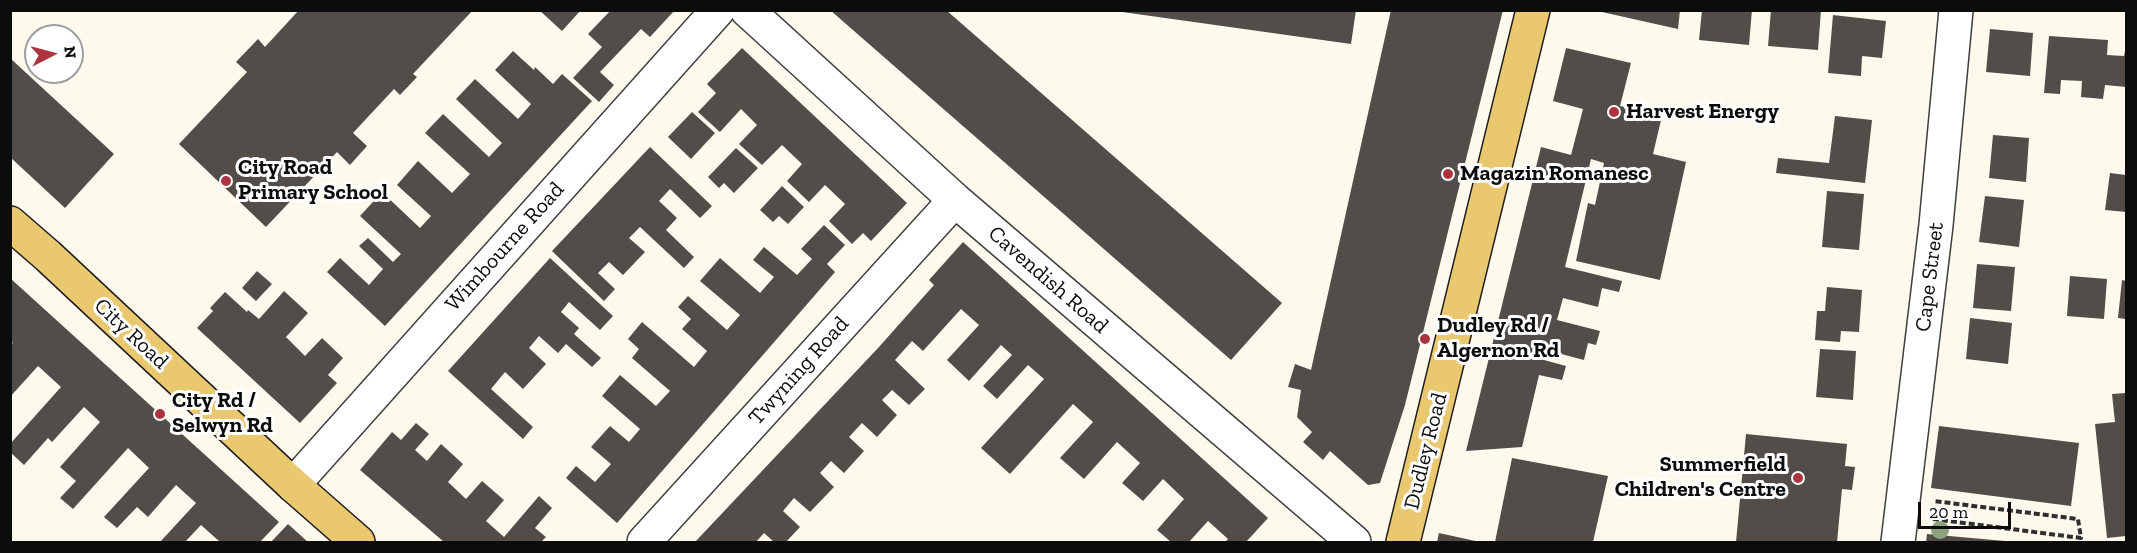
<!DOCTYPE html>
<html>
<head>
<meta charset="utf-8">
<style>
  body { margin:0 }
  #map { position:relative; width:2137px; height:553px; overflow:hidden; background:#fdf9ed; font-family:"Zilla Slab",serif }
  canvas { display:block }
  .frame { position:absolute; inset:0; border:12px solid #0c0c0c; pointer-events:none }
  .north { position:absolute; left:24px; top:24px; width:60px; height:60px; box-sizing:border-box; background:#fff; border:2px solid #9e9e9e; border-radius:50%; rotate:84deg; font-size:16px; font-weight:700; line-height:24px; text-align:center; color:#0c0c0c }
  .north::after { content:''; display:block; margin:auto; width:21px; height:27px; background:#ad333e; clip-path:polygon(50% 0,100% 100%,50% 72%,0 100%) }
  .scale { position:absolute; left:1918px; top:502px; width:93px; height:27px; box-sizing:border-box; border:3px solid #0c0c0c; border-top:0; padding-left:8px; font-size:18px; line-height:21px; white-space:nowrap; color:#0c0c0c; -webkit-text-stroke:4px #fff; paint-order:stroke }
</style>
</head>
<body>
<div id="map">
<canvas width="2137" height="553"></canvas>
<div class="frame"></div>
<div class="north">N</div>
<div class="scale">20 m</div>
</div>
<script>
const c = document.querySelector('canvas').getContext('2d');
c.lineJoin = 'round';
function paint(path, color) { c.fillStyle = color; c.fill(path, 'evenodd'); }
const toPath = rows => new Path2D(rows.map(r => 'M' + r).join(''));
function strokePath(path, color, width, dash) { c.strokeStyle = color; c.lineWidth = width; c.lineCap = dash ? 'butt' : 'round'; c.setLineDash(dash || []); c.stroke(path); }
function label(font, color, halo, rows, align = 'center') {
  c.font = font + ' "Zilla Slab",serif'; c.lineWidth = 6; c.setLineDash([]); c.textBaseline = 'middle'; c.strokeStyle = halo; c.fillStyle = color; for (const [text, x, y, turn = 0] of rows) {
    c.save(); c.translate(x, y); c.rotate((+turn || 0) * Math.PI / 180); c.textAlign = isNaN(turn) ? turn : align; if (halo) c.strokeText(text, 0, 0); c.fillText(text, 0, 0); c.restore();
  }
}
paint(toPath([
  [299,10,473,10,413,74,417,77,400,95,394,89,353,133,367,146,350,165,337,152,266,227,179,144,247,72,236,62,258,39,265,47],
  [539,10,581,10,562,31],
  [611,10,675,10,650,37,641,29,600,72,614,85,599,102,573,78,602,47,588,34],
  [830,10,946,10,1282,303,1231,360],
  [1108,10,1356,10,1351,44],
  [1391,10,1503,10,1405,405,1380,483,1368,485,1330,451,1323,460,1303,442,1312,432,1297,417,1301,390,1288,387,1295,364,1311,370],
  [1593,10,1680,10,1678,29],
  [1702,10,1752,10,1749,45,1699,40],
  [1771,10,1821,10,1818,50,1768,46],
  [1833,15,1886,21,1882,58,1862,56,1861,76,1828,73],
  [1990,29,2033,33,2030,76,1986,72],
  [2049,36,2108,40,2107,55,2124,56,2125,51,2126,51,2126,87,2105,85,2103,99,2081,97,2082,81,2061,80,2060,94,2044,93],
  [742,48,907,203,871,241,863,233,852,244,829,221,845,204,825,185,809,202,787,181,802,164,782,145,762,165,739,144,757,125,741,109,720,132,698,112,716,93,707,84],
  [1566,48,1631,63,1620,106,1662,116,1653,154,1686,162,1660,280,1576,261,1588,203,1595,205,1604,163,1591,159,1565,267,1622,281,1619,292,1602,288,1598,307,1563,298,1557,320,1600,331,1596,345,1588,343,1584,360,1546,350,1544,360,1566,366,1562,380,1539,375,1522,447,1466,451,1541,147,1571,155,1583,109,1553,101],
  [513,51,534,70,535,67,553,84,562,74,592,101,385,326,327,272,340,258,369,285,383,269,359,246,368,238,393,262,401,254,360,216,382,192,420,228,431,216,397,185,418,161,452,193,470,174,425,133,443,114,489,157,502,143,456,99,475,79,518,119,531,104,495,70],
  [10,58,114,154,65,208,10,157],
  [692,112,715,133,691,159,668,137],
  [1835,116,1872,120,1865,183,1776,173,1778,158,1829,163],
  [1993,135,2029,138,2026,182,1989,178],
  [650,147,712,206,700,218,670,189,659,201,677,218,666,230,694,257,684,268,640,227,629,238,645,252,623,275,609,262,598,273,615,289,604,301,552,251],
  [736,148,758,168,734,193,724,183,719,188,708,177],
  [2110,173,2126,175,2126,212,2105,210],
  [782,186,804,207,788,224,779,216,773,222,760,210],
  [1827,191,1864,194,1859,250,1822,247],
  [1985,196,2024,200,2019,247,1979,242],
  [824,225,845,245,827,264,835,272,617,523,566,478,576,466,595,482,611,464,591,447,610,426,629,442,640,429,602,396,620,375,656,406,670,391,632,358,639,349,628,339,642,322,694,367,707,351,682,329,691,319,678,307,688,296,727,330,740,315,700,281,720,258,760,293,774,277,753,260,764,247,797,275,812,259,801,249],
  [963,242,1268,518,1246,542,1225,542,1228,539,1208,521,1189,542,1171,542,1157,530,1184,499,1163,479,1143,501,1122,483,1140,463,1117,442,1084,479,1060,458,1093,422,1073,404,1010,474,981,448,1044,379,1028,365,997,399,983,386,1012,355,1001,345,969,381,947,360,979,325,961,309,923,351,912,341,895,360,925,389,909,405,892,390,882,400,897,415,877,437,862,423,849,437,864,451,844,473,831,461,820,473,834,487,810,512,794,498,783,511,800,527,786,542,774,542,764,533,756,542,695,542,879,347,934,285,929,280],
  [550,258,613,316,600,330,569,302,561,312,579,328,574,334,601,358,592,367,566,344,558,353,539,336,529,348,546,364,523,389,505,372,491,389,533,427,523,439,448,371],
  [1977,264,2015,267,2011,311,1973,308],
  [257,271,272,284,256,301,242,288],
  [2070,276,2107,279,2104,319,2067,316],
  [10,278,279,522,260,542,220,542,201,525,185,542,160,542,196,503,176,485,148,517,137,507,117,528,104,517,149,468,128,448,73,509,60,498,76,481,60,467,100,422,84,407,52,442,48,438,24,465,10,452,10,444,61,387,38,366,10,397,10,345,13,343,10,340],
  [2122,280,2126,281,2126,319,2118,318],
  [1827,287,1862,290,1859,332,1841,331,1840,342,1815,340,1817,311,1825,311],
  [284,291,308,313,286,337,305,356,322,338,343,358,328,375,337,383,300,423,197,328,213,311,210,308,225,292,247,312,248,310,259,319],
  [1970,318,2012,323,2008,364,1966,359],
  [1820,349,1856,351,1853,400,1816,397],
  [2126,393,2126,536,2107,538,2095,424,2115,422,2112,394],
  [416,423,429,434,415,450,427,461,441,444,463,464,448,482,466,499,482,481,504,500,486,521,504,537,539,496,552,508,535,528,546,537,541,542,444,542,360,470,392,432,401,440],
  [1939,426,2079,443,2071,506,1931,488],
  [1746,434,1847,444,1845,466,1855,467,1852,490,1842,489,1837,542,1736,542],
  [1512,458,1608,476,1593,542,1495,542],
  [288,524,308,542,271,542],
  [1439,533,1480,542,1437,542],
  [1927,534,2005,541,2005,542,1926,542]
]), '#534d4a');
const minor = toPath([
  [747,10,955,200,1354,542],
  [293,485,718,10],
  [644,542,955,200],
  [1898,542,1936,225,1956,10]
]);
const primary = toPath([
  [10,223,48,256,293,485,358,542],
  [1403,542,1533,10]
]);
strokePath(minor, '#3f3f3f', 36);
strokePath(primary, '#1d1d1d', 36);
strokePath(toPath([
  [1933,519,2081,538,2078,519,1934,501]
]), '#2e2e2e', 4, [6, 3]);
strokePath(minor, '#fff', 33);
strokePath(primary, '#eac870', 33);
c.fillStyle = '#8da37e';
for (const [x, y] of [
  [1940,530]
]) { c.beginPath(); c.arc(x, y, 9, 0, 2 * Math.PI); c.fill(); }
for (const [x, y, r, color] of [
  [1614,112,6,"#ad333e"],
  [1448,174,6,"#ad333e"],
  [226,181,6,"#ad333e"],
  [1425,339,6,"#ad333e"],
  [160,414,6,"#ad333e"],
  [1798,478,6,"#ad333e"]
]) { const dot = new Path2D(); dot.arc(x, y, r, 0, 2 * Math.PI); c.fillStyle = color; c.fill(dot); strokePath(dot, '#fff', 2); }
label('bold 22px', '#0c0c0c', '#fff', [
  ["Harvest Energy",1626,112],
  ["City Road",238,168],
  ["Primary School",238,193],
  ["Magazin Romanesc",1460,174],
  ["Dudley Rd /",1437,326],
  ["Algernon Rd",1437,351],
  ["City Rd /",172,401],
  ["Selwyn Rd",172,426],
  ["Summerfield",1786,465,"right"],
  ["Children's Centre",1786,490,"right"]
], 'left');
label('22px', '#0c0c0c', '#fff', [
  ["Wimbourne Road",505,247,-48],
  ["Cape Street",1930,277,-83],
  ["Cavendish Road",1048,280,41],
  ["City Road",131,334,43],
  ["Twyning Road",799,371,-48],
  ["Dudley Road",1426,451,-76]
]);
</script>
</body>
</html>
